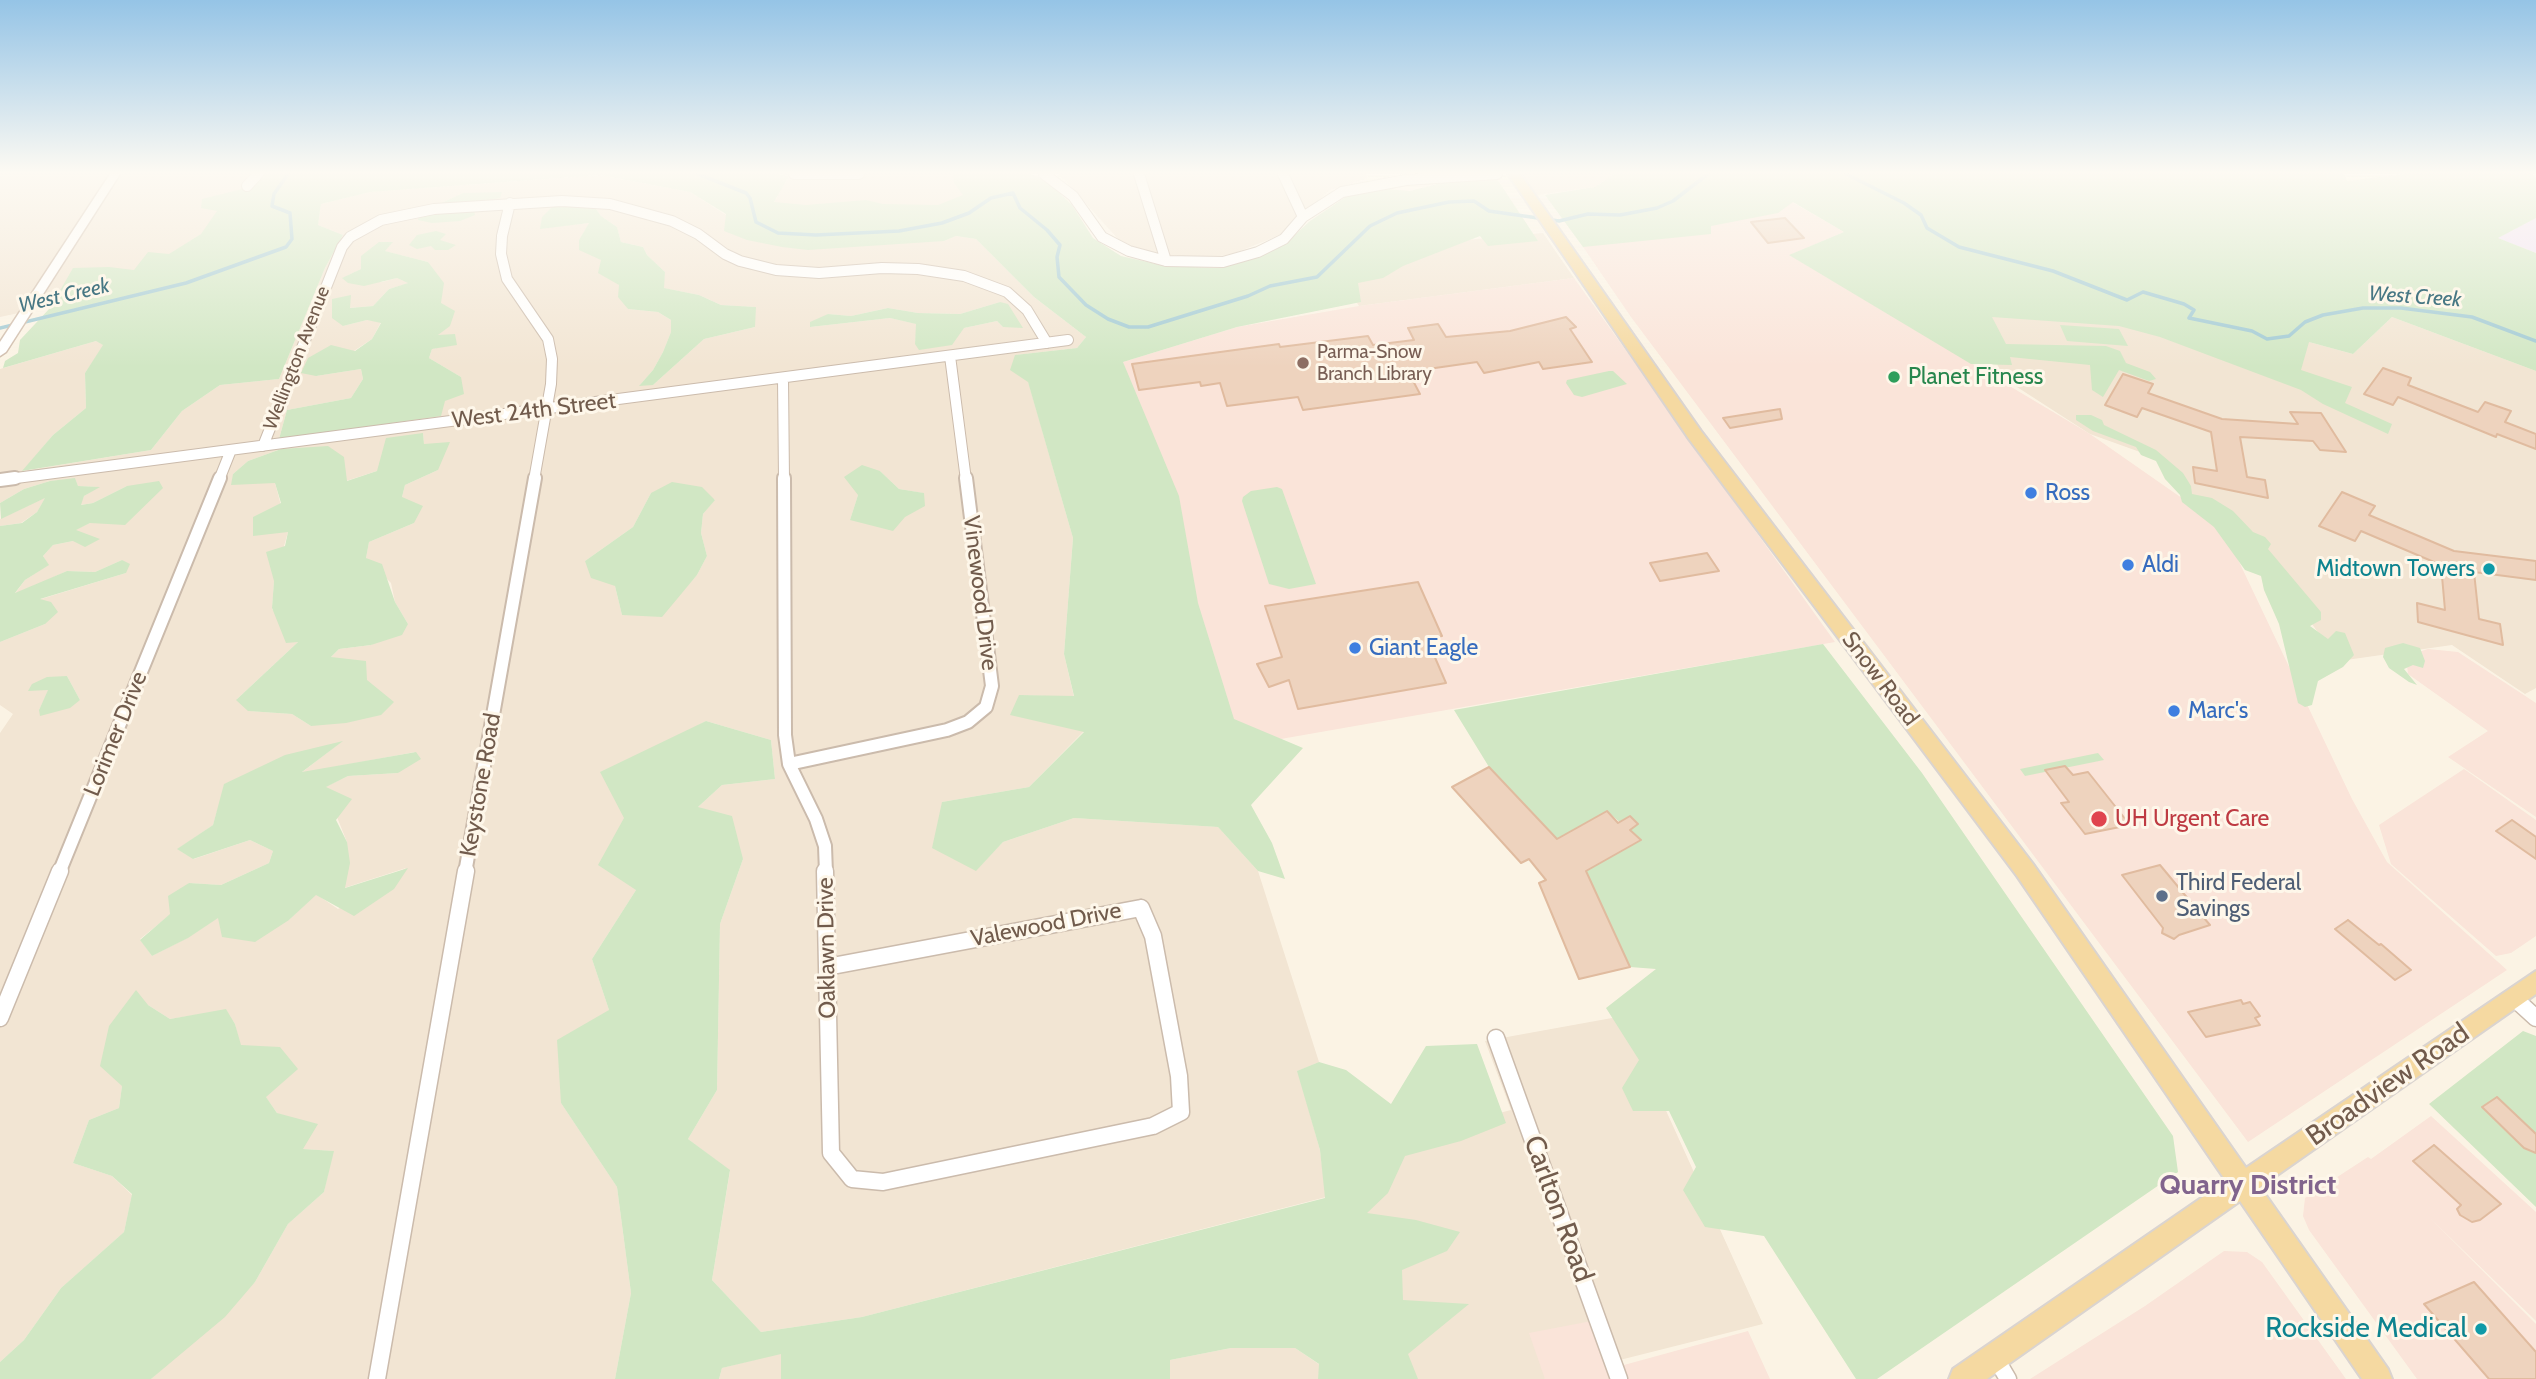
<!DOCTYPE html>
<html>
<head>
<meta charset="utf-8">
<style>
  body { margin:0 }
  canvas { display:block; background:#fbf3e4 }
</style>
</head>
<body>
<canvas width="2536" height="1379"></canvas>
<script>
const c = document.querySelector('canvas').getContext('2d');
c.lineJoin = 'round';
function paint(path, color) { c.fillStyle = color; c.fill(path, 'evenodd'); }
const toPath = rows => new Path2D(rows.map(r => 'M' + r).join(''));
function strokePath(path, color, width, dash) { c.strokeStyle = color; c.lineWidth = width; c.lineCap = dash ? 'butt' : 'round'; c.setLineDash(dash || []); c.stroke(path); }
function label(font, color, halo, rows, align = 'center') {
  c.font = font + ' Cabin,sans-serif'; c.lineWidth = 6; c.setLineDash([]); c.textBaseline = 'middle'; c.strokeStyle = halo; c.fillStyle = color; for (const [text, x, y, turn = 0] of rows) {
    c.save(); c.translate(x, y); c.rotate((+turn || 0) * Math.PI / 180); c.textAlign = isNaN(turn) ? turn : align; if (halo) c.strokeText(text, 0, 0); c.fillText(text, 0, 0); c.restore();
  }
}
paint(toPath([
  [0,174,264,174,201,234,114,293,0,317],
  [779,174,995,174,946,208,769,211,789,176],
  [1059,174,1366,174,1368,178,1330,190,1280,235,1235,253,1206,259,1149,253,1120,241],
  [1514,174,1614,174,1595,187,1530,196],
  [600,175,690,192,726,215,944,241,956,236,976,239,1034,297,1086,337,1077,348,1016,355,1028,381,1073,538,1064,654,1074,697,1019,695,1084,731,1029,787,942,802,976,870,1003,842,1074,818,1218,827,1258,871,1319,1062,1298,1071,1320,1150,1326,1197,862,1317,761,1332,712,1280,730,1171,688,1139,717,1090,720,924,743,859,697,808,722,785,775,779,771,740,706,721,669,741,624,818,636,890,592,959,609,1010,561,1103,617,1187,631,1293,615,1379,151,1379,255,1282,288,1224,324,1192,333,1151,303,1149,265,1096,240,1045,235,1024,226,1010,170,1019,148,1005,122,1086,119,1108,89,1120,73,1163,112,1176,132,1195,124,1232,61,1288,24,1340,0,1362,0,733,13,714,0,705,0,642,45,624,38,600,126,573,122,560,95,572,67,571,14,595,25,580,48,565,43,556,53,545,73,541,74,530,90,523,127,486,93,503,80,505,84,496,98,487,78,486,75,479,50,481,24,489,0,503,0,369,96,341,104,345,85,373,86,408,53,435,23,471,151,450,182,411,220,385,279,379,325,268,343,235,318,225,321,204,370,192],
  [463,193,472,210,459,221,420,213],
  [594,206,601,216,617,227,621,242,643,247,647,255,665,272,663,288,699,295,721,305,755,307,755,327,704,339,653,385,640,385,653,370,663,352,671,332,671,320,658,312,628,309,619,285,601,260,579,240,590,223,540,228],
  [392,243,384,251,428,262,441,303,437,336,457,344,432,349,429,358,461,377,445,401,279,439,287,410,351,398,363,379,361,369,316,376,372,339,381,322,367,320,343,326,349,308,373,306,389,289,409,283,397,278,382,282,343,278,361,269,362,256],
  [1000,302,1003,327,997,321,964,328,915,344,917,324,890,318,810,327,828,314,851,316,888,308,918,313,960,314],
  [423,433,424,444,438,470,405,485,402,497,414,523,369,542,366,558,391,583,395,602,408,624,371,645,339,649,330,658,311,726,292,714,249,711,237,699,299,641,272,609,274,581,288,532,275,483,233,474,248,461,281,449,346,481,377,471],
  [880,471,899,489,923,493,850,520,858,495],
  [651,493,715,499,703,514,701,533,707,556,697,575,680,594,622,615,615,586,585,561,633,527],
  [67,676,80,700,39,710,49,689,29,690],
  [341,742,301,773,415,752,398,773,348,776,325,787,347,842,344,888,406,868,338,909,316,894,289,920,218,917,187,938,152,956,140,939,171,914,189,883,221,885,269,863,273,851,250,840,194,859,178,849,213,825,225,784],
  [1543,233,1574,278,1359,306,1344,282,1455,241],
  [1973,307,2309,342,2353,354,2392,317,2536,371,2536,688,2525,694,2452,645,2339,661,2230,512,2189,496,2165,461,2090,434,2003,378],
  [46,497,37,512,21,523,0,526,0,519],
  [1623,1016,1763,1324,1544,1379,1404,1379,1344,1153,1511,1110,1485,1041],
  [1231,1348,1295,1348,1320,1365,1318,1379,1170,1379,1170,1360],
  [781,1353,781,1379,719,1379,722,1368]
]), '#f2e5d3');
paint(toPath([
  [1792,202,1844,232,1790,255,2090,434,2222,526,2352,799,2387,862,2507,970,2248,1142,1631,317,1579,241],
  [1574,278,1835,642,1235,747,1123,362,1237,327,1359,306],
  [2428,649,2458,652,2536,703,2536,817,2448,757,2488,731,2408,674,2406,656],
  [2464,769,2536,820,2536,936,2511,953,2496,956,2391,864,2379,825],
  [2431,1116,2536,1212,2536,1321,2429,1217,2536,1324,2536,1379,2417,1379,2309,1230,2303,1216,2305,1198,2368,1157,2371,1159],
  [2224,1251,2247,1252,2262,1262,2346,1379,2030,1379,2145,1306],
  [1597,1320,1613,1368,1748,1331,1770,1379,1545,1379,1529,1333]
]), '#fae4d9');
paint(toPath([
  [2536,218,2536,253,2497,238]
]), '#f0e1f7');
paint(toPath([
  [264,174,779,174,789,176,774,202,806,205,866,200,883,204,938,205,963,195,954,183,953,174,1031,174,1046,180,1072,205,1093,238,1121,256,1165,266,1219,268,1260,257,1284,245,1310,221,1347,196,1373,188,1410,191,1449,181,1497,179,1538,241,1488,246,1480,236,1403,266,1383,278,1358,283,1361,302,1237,327,1123,362,1179,496,1198,603,1234,719,1303,748,1251,805,1272,843,1285,879,1258,871,1218,827,1074,818,1003,842,976,871,932,848,942,802,1029,787,1084,732,1010,715,1019,695,1074,696,1064,654,1073,538,1028,382,1010,370,1015,355,1077,348,1086,337,1034,297,976,239,956,236,944,241,808,250,782,247,747,240,724,231,726,214,690,192,600,175,370,192,321,204,318,225,343,235,325,268,279,379,220,385,182,411,151,450,22,471,53,435,86,408,85,373,103,345,96,341,3,368,5,361,18,353,20,340,50,308,73,268,109,267,134,270,148,252,169,254,201,234,217,211,201,208,202,199,254,186],
  [1614,174,2344,174,2347,181,2405,174,2531,174,2536,177,2536,218,2498,238,2536,253,2536,371,2392,317,2353,354,2309,342,2301,370,2352,387,2345,403,2392,424,2388,434,2323,404,2301,390,2160,337,2119,326,1992,317,2006,344,2106,346,2120,351,2126,363,2150,372,2156,379,2149,381,2119,370,2103,397,2092,390,2090,365,2010,357,2012,365,1971,364,1789,255,1844,232,1793,202,1778,213,1711,226,1711,234,1583,247,1545,195,1595,187],
  [502,192,500,198,472,203,475,215,460,221,432,223,418,220,420,213,463,193],
  [594,206,601,216,617,227,621,242,643,247,647,255,665,272,664,288,699,295,721,305,756,307,755,327,704,339,653,385,639,386,653,370,663,352,671,332,671,320,658,312,628,309,618,297,619,285,598,273,601,260,579,250,579,240,589,223,540,229,542,217,552,207],
  [436,231,446,234,440,240,456,245,448,250,435,250,431,246,417,249,409,245,417,235],
  [379,242,393,242,385,251,428,262,444,283,441,303,455,311,450,326,438,335,455,334,457,345,432,349,429,358,461,377,464,394,445,401,441,416,279,439,287,410,351,398,363,379,361,369,316,376,301,373,308,358,331,345,355,351,372,339,381,323,367,320,343,326,332,318,332,299,351,295,350,308,373,306,389,289,408,283,397,278,364,286,348,283,342,278,361,269,361,256],
  [1000,302,1008,304,1023,328,1003,327,997,321,964,328,952,345,919,350,915,344,916,324,890,318,810,327,810,322,828,314,851,316,888,308,918,313,960,314],
  [2060,325,2119,329,2128,346,2067,341],
  [1609,371,1613,371,1627,384,1582,397,1574,395,1566,383,1567,380],
  [2076,415,2091,415,2102,420,2104,425,2156,450,2183,473,2191,486,2192,494,2212,498,2233,511,2253,532,2265,537,2271,544,2268,549,2321,612,2321,620,2310,626,2328,639,2336,631,2345,633,2354,655,2343,667,2318,681,2312,705,2305,707,2298,703,2279,624,2264,590,2261,576,2245,570,2214,527,2182,502,2180,495,2165,479,2156,461,2141,455,2136,447,2093,431,2076,420],
  [423,433,424,444,450,442,438,470,405,485,402,497,423,506,414,523,369,542,366,558,382,564,395,602,408,624,402,635,371,645,339,649,331,657,366,661,367,680,394,702,381,715,346,723,311,726,292,714,248,711,236,700,298,642,286,643,272,608,274,581,266,552,285,546,288,532,253,536,253,517,281,503,275,483,231,485,233,474,248,461,281,449,328,446,344,457,347,481,377,471,386,438],
  [862,465,880,471,899,489,924,493,925,506,905,517,893,531,850,520,858,495,844,477],
  [75,478,78,486,100,487,84,496,81,505,93,503,127,486,159,481,163,488,125,525,90,523,76,530,100,539,85,547,73,541,53,545,43,556,49,565,25,580,15,593,67,571,95,572,122,560,130,564,126,573,40,599,51,602,58,612,45,624,0,642,0,526,22,523,37,512,45,498,1,519,0,503,24,489,50,481],
  [672,482,702,487,715,500,703,514,701,533,707,556,697,575,662,617,622,615,615,586,591,578,585,561,633,527,651,493],
  [1277,487,1282,489,1316,584,1289,589,1269,584,1242,501,1243,497,1251,491],
  [2403,643,2420,648,2425,661,2423,668,2413,665,2404,669,2417,685,2409,682,2389,668,2383,657,2385,648],
  [1823,644,1922,773,2173,1136,2178,1172,1877,1379,1856,1379,1764,1236,1705,1227,1683,1190,1696,1167,1669,1111,1633,1111,1622,1088,1639,1060,1606,1008,1656,969,1630,967,1586,871,1640,840,1607,811,1557,839,1489,767,1454,710],
  [67,676,80,700,70,708,40,716,39,710,48,690,28,691,32,684,47,677],
  [706,721,771,740,775,779,722,785,698,807,732,816,743,859,720,924,717,1090,688,1139,730,1170,712,1280,761,1332,862,1317,1325,1198,1320,1150,1297,1071,1319,1062,1346,1070,1391,1104,1426,1046,1477,1044,1506,1123,1461,1141,1405,1156,1388,1193,1367,1213,1416,1220,1460,1232,1447,1251,1402,1270,1403,1300,1469,1304,1408,1354,1418,1379,1318,1379,1319,1364,1295,1348,1231,1348,1170,1360,1170,1379,781,1379,781,1354,722,1368,719,1379,615,1379,631,1293,617,1187,561,1103,557,1040,609,1010,592,959,636,890,598,865,624,818,600,772],
  [343,741,302,772,416,752,421,759,398,773,348,776,326,787,352,799,336,820,347,842,350,863,345,888,408,868,394,889,354,916,316,895,289,920,255,942,222,937,218,918,188,938,152,956,140,940,170,914,168,896,189,883,221,885,269,863,273,851,250,840,193,859,177,849,213,825,224,784,285,755],
  [2098,753,2104,760,2025,776,2020,769],
  [136,990,148,1005,170,1019,226,1009,235,1024,241,1045,280,1047,298,1069,266,1097,277,1113,318,1124,303,1149,334,1151,324,1192,288,1224,255,1282,225,1317,151,1379,0,1379,0,1362,24,1340,61,1288,124,1232,132,1194,112,1176,73,1163,89,1120,119,1108,122,1086,100,1066,109,1026],
  [2523,1031,2536,1036,2536,1207,2429,1104]
]), '#d1e7c4');
strokePath(toPath([
  [698,174,746,193,750,198,756,222,778,233,816,235,899,231,942,223,969,213,991,198,1013,193,1020,208,1047,230,1060,245,1057,257,1059,277,1086,305,1108,319,1129,327,1148,327,1248,296,1270,286,1317,277,1370,226,1397,213,1449,202,1474,201,1489,211,1559,221,1588,214,1620,215,1657,208,1673,201,1708,174],
  [1846,174,1904,203,1921,215,1927,228,1959,247,2053,271,2127,300,2143,292,2184,304,2194,310,2189,318,2252,331,2267,339,2289,336,2305,322,2323,315,2363,308,2401,308,2472,317,2536,341],
  [0,328,186,283,286,247,292,239,290,213,272,206,274,194,288,174]
]), '#a1cad4', 3.5);
const building = toPath([
  [1785,218,1804,238,1768,243,1751,222,1785,218],
  [1566,317,1576,327,1570,329,1592,362,1543,369,1539,362,1484,373,1477,362,1414,371,1416,376,1411,377,1420,394,1303,410,1298,397,1227,406,1220,383,1201,386,1200,382,1139,390,1132,364,1279,344,1280,347,1368,336,1373,345,1414,340,1408,328,1438,324,1446,337,1510,331,1566,317],
  [2383,368,2411,378,2408,385,2478,412,2485,402,2511,411,2505,422,2536,434,2536,449,2497,434,2496,437,2398,397,2393,405,2364,394,2383,368],
  [2123,374,2153,384,2148,393,2222,419,2298,424,2290,412,2321,413,2346,452,2320,450,2313,441,2240,437,2247,477,2265,480,2268,498,2195,483,2193,467,2217,471,2211,432,2142,408,2137,417,2105,405,2123,374],
  [1780,409,1782,419,1730,428,1723,418,1780,409],
  [2342,492,2375,506,2369,515,2454,551,2536,561,2536,580,2474,572,2479,619,2500,624,2503,645,2418,622,2417,603,2445,610,2441,565,2361,531,2355,541,2319,526,2342,492],
  [1707,553,1719,571,1660,581,1650,563,1707,553],
  [1418,582,1442,636,1427,639,1446,683,1298,709,1289,680,1269,687,1257,664,1282,657,1265,606,1418,582],
  [2065,766,2073,775,2088,772,2130,825,2085,834,2061,803,2069,802,2045,770,2065,766],
  [1489,767,1557,839,1607,811,1618,823,1630,816,1638,824,1630,830,1641,840,1586,871,1630,967,1579,979,1539,883,1546,880,1529,859,1521,863,1452,787,1489,767],
  [2512,820,2536,837,2536,859,2496,831,2512,820],
  [2160,865,2204,918,2210,925,2179,935,2174,939,2162,933,2163,928,2122,875,2160,865],
  [2348,920,2379,945,2381,944,2411,970,2395,980,2335,929,2348,920],
  [2241,1000,2243,1004,2250,1002,2260,1016,2255,1018,2260,1025,2206,1037,2188,1012,2241,1000],
  [2497,1097,2536,1134,2536,1153,2524,1148,2482,1107,2497,1097],
  [2434,1145,2501,1204,2480,1220,2472,1222,2460,1215,2457,1209,2461,1205,2413,1161,2434,1145],
  [2474,1282,2536,1352,2536,1379,2489,1379,2424,1304,2474,1282]
]);
paint(building, '#eed3be');
strokePath(building, '#e0bb9f', 2);
const streetFar2 = toPath([
  [794,174,859,174],
  [1044,174,1073,196,1102,237,1129,251,1166,261,1223,262,1258,252,1284,239,1303,217,1342,192,1406,180,1497,174],
  [1139,174,1166,261],
  [1283,174,1303,217],
  [247,186,258,174],
  [510,203,502,236,501,254,507,279,548,339,552,359,551,384,534,480],
  [950,356,966,480],
  [783,379,784,480],
  [263,446,342,247,350,237,381,220,434,209,562,201,610,204,672,221,698,234,725,254,740,261,776,270,819,273,882,268,918,269,964,276,1007,292,1027,310,1047,343],
  [1,480,1068,340],
  [219,480,231,450]
]);
const streetFar1 = toPath([
  [784,478,785,735,789,764,816,819,825,846,826,873],
  [0,480,15,478],
  [789,764,947,730,968,722,986,707,992,686,966,478],
  [59,873,220,478],
  [465,873,535,478]
]);
const street = toPath([
  [825,871,827,967],
  [1141,908,1153,936,1179,1076,1181,1112,1153,1126,883,1182,852,1179,831,1153,827,967,1141,908],
  [2513,997,2536,1018],
  [0,1018,60,871],
  [1496,1038,1619,1379],
  [1995,1357,2008,1379],
  [377,1379,466,871]
]);
const secondary = toPath([
  [110,174,120,174,6,352,0,356,0,342,110,174]
]);
const primary = toPath([
  [1508,174,1520,174,1701,431,2033,864,2246,1168,2536,971,2536,994,2260,1187,2388,1369,2392,1379,2362,1379,2240,1201,1987,1379,1949,1379,1953,1369,2226,1181,2017,876,1689,439,1508,174]
]);
strokePath(streetFar2, '#cbbbac', 12);
strokePath(streetFar1, '#cbbbac', 16);
strokePath(street, '#cbbbac', 19);
strokePath(secondary, '#d0bdac', 3);
strokePath(primary, '#dad4d0', 4);
strokePath(streetFar2, '#fff', 10);
strokePath(streetFar1, '#fff', 12);
strokePath(street, '#fff', 16);
paint(secondary, '#fff');
paint(primary, '#f5d9a1');
const sky = c.createLinearGradient(0, 0, 0, 367);
sky.addColorStop(0, '#95c4e6');
sky.addColorStop(0.47, '#fdfaf3');
sky.addColorStop(1, '#fdfaf300');
c.fillStyle = sky;
c.fillRect(0, 0, 2536, 367);
for (const [x, y, r, color] of [
  [1303,363,7,"#8d6e63"],
  [1894,377,7,"#2e9e5b"],
  [2031,493,7,"#3f7fe0"],
  [2128,565,7,"#3f7fe0"],
  [2489,569,7,"#0f9aa8"],
  [1355,648,7,"#3f7fe0"],
  [2174,711,7,"#3f7fe0"],
  [2099,819,9,"#e0444e"],
  [2162,896,7,"#5c6f8a"],
  [2481,1329,7,"#0f9aa8"]
]) { const dot = new Path2D(); dot.arc(x, y, r, 0, 2 * Math.PI); c.fillStyle = color; c.fill(dot); strokePath(dot, '#fef7ea', 2.5); }
label('19px', '#785e54', '#fef7ea', [
  ["Parma-Snow",1317,352],
  ["Branch Library",1317,374]
], 'left');
label('19px', '#715b4c', '#fef7ea', [
  ["Wellington Avenue",297,358,-69]
]);
label('italic 21px', '#477784', '#fef7ea', [
  ["West Creek",64,296,-13],
  ["West Creek",2415,297,4]
]);
label('23px', '#27864d', '#fef7ea', [
  ["Planet Fitness",1908,377]
], 'left');
label('23px', '#715b4c', '#fef7ea', [
  ["West 24th Street",534,411,-7],
  ["Vinewood Drive",980,593,83],
  ["Snow Road",1880,679,53],
  ["Lorimer Drive",116,734,-68],
  ["Keystone Road",481,785,-80],
  ["Valewood Drive",1046,925,-11],
  ["Oaklawn Drive",827,948,-91]
]);
label('23px', '#366cbe', '#fef7ea', [
  ["Ross",2045,493],
  ["Aldi",2142,565],
  ["Giant Eagle",1369,648],
  ["Marc's",2188,711]
], 'left');
label('23px', '#0d838f', '#fef7ea', [
  ["Midtown Towers",2475,569]
], 'right');
label('23px', '#be3a42', '#fef7ea', [
  ["UH Urgent Care",2115,819]
], 'left');
label('23px', '#4e5e75', '#fef7ea', [
  ["Third Federal",2176,883],
  ["Savings",2176,909]
], 'left');
label('28px', '#715b4c', '#fef7ea', [
  ["Broadview Road",2388,1085,-35],
  ["Carlton Road",1558,1209,70]
]);
label('bold 28px', '#81648d', '#fef7ea', [
  ["Quarry District",2248,1186]
]);
label('28px', '#0d838f', '#fef7ea', [
  ["Rockside Medical",2467,1329]
], 'right');
</script>
</body>
</html>
